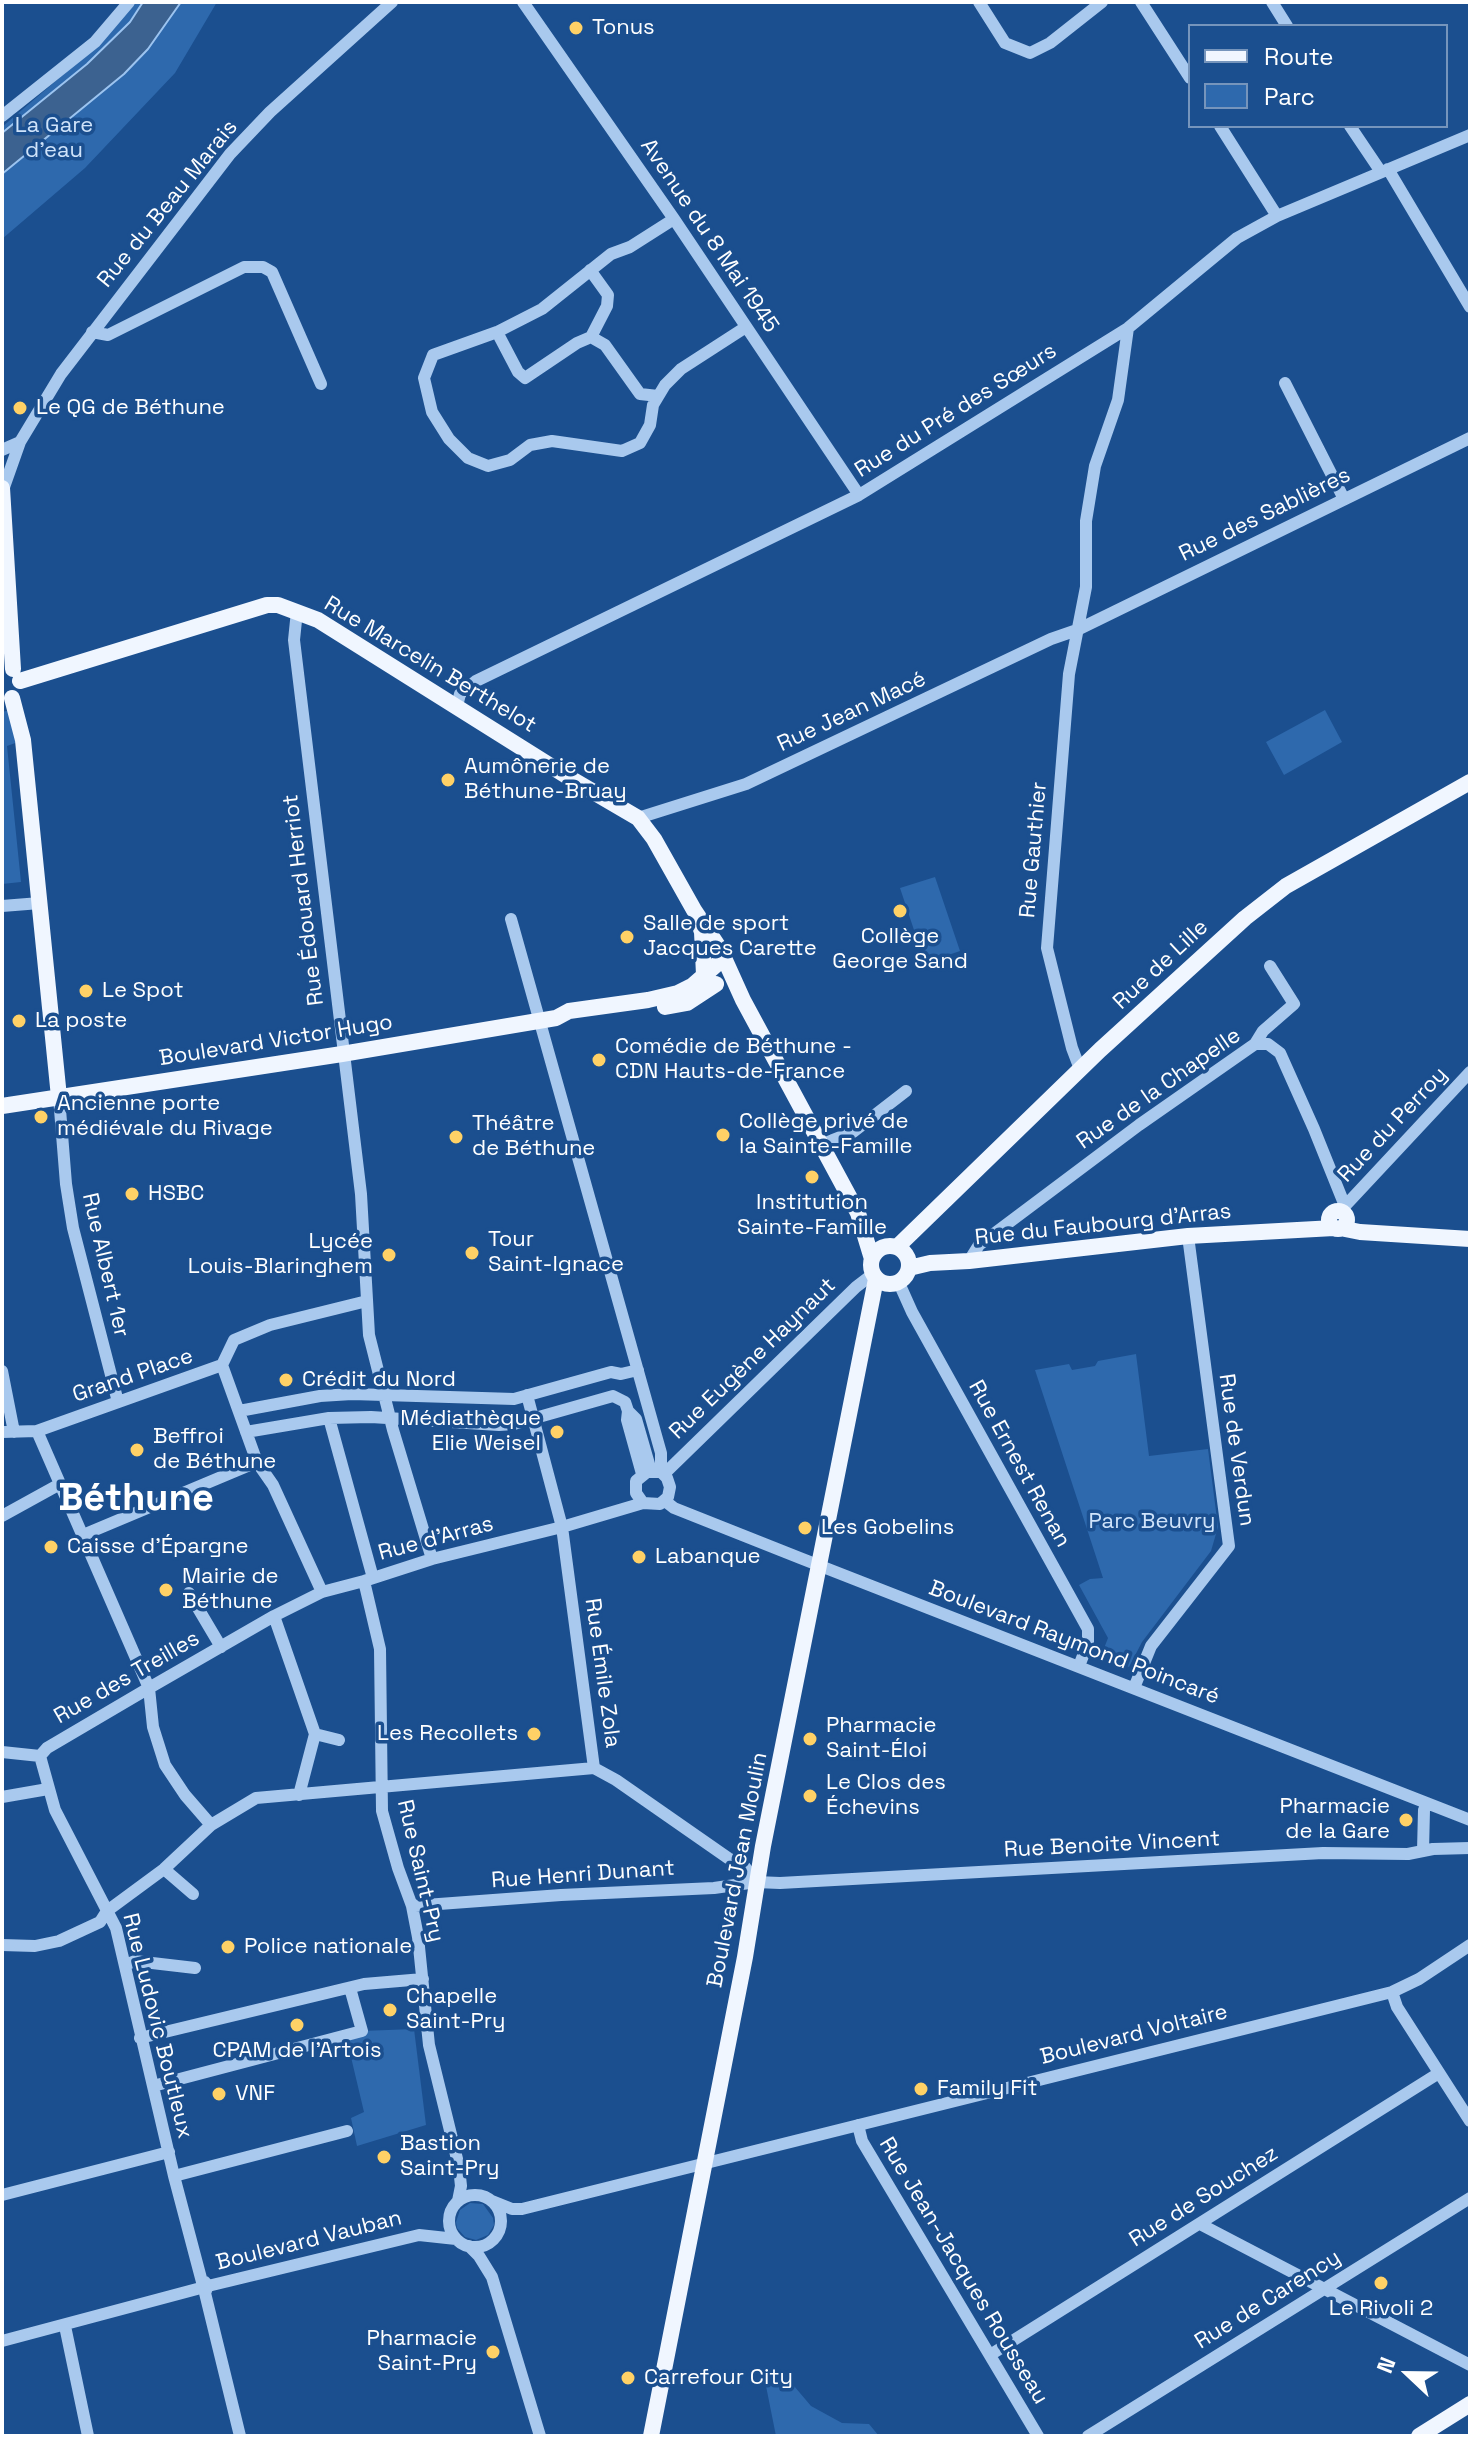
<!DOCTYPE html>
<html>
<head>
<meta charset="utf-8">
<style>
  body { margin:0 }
  #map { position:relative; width:1472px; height:2438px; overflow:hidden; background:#1b4f8f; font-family:"Space Grotesk",sans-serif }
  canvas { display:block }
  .frame { position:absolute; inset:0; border:4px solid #fff; pointer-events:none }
  .legend { position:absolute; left:1188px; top:24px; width:260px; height:104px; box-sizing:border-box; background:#1b4f8f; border:2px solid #7695bc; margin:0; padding:10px 14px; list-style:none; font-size:24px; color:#fff }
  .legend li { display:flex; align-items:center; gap:16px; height:40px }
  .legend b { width:40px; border:2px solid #7695bc }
  .north { position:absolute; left:1368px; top:2334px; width:80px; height:80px; -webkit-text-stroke:6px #1b4f8f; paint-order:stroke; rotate:292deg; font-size:22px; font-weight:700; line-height:32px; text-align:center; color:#fff }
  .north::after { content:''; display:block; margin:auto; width:28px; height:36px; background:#fff; clip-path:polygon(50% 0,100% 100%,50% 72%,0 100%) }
</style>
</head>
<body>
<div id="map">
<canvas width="1472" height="2438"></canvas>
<div class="frame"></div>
<ul class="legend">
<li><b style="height:10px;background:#f0f6ff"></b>Route</li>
<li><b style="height:22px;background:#2e69ad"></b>Parc</li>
</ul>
<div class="north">N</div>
</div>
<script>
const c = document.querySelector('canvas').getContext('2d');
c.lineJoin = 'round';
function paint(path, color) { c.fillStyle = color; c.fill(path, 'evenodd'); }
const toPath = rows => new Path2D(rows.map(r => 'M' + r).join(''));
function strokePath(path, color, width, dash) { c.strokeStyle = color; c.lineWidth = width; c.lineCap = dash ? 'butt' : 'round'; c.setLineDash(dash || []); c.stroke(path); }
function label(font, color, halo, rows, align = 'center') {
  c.font = font + ' "Space Grotesk",sans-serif'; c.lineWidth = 7; c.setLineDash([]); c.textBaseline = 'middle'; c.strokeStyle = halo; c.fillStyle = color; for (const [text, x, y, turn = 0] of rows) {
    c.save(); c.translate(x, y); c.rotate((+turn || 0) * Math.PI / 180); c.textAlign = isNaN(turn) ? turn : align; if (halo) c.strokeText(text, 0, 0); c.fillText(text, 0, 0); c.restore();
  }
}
paint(toPath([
  [135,2,217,2,175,73,85,168,2,239,2,127,85,56],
  [10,710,18,742,7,746,21,882,2,884,2,712],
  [1325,710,1342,742,1284,775,1266,742],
  [935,877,960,951,925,963,900,888],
  [1136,1354,1149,1456,1208,1449,1218,1527,1211,1551,1142,1642,1129,1667,1101,1656,1108,1638,1079,1585,1090,1579,1103,1578,1035,1370,1069,1364,1072,1370,1095,1366,1098,1361],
  [414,2029,426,2125,357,2146,351,2118,364,2112,346,2036,362,2031],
  [470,2203,483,2204,493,2218,494,2225,488,2235,476,2240,465,2237,457,2228,456,2222,460,2210],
  [783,2373,811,2406,842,2423,869,2424,879,2436,776,2436,766,2386]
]), '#2e69ad');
const water = toPath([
  [143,2,181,2,148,49,124,74,2,174,2,133,87,64,130,22,143,2]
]);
paint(water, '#3c6290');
strokePath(water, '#9cc4f0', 2);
strokePath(toPath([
  [523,2,674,219,859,495],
  [979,2,1005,43,1030,53,1050,43,1102,2],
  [1141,2,1190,78],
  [1272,2,1287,26],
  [2,116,95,42,129,2],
  [1220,126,1277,216],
  [1350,126,1381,172],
  [1388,169,1470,307],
  [674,219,630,247,611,254,542,309,497,332,433,355,424,378,432,412,449,439,468,458,488,466,510,460,530,445,552,441,622,451,640,443,650,425,653,405,665,385,681,369,746,327],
  [590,270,608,295,607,306,591,337],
  [92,332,108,335,244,267,263,267,272,272,321,384],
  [497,332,518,372,525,378,577,343,591,337,605,345,640,394,658,396],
  [1285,383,1344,499],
  [2,450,20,442,61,374,230,154,270,112,392,2],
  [3,490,20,442],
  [297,611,294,640,361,1194,369,1335,393,1430,432,1559],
  [457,706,460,694,476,681,859,495,1128,328,1237,238,1277,216,1470,135],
  [638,818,746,784,1051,639,1077,630,1470,438],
  [2,906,40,903],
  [511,919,661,1453,661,1472],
  [1255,1044,1263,1031,1294,1004,1270,966],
  [1080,1069,1072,1048,1047,948,1069,674,1086,587,1086,521,1095,466,1118,400,1128,328],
  [59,1097,66,1184,73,1228,118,1402],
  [822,1147,830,1141,853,1132,906,1091],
  [1345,1206,1470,1072],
  [969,1261,979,1245,1139,1125,1255,1044,1268,1044,1280,1053,1314,1129,1345,1206,1341,1212],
  [899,1283,912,1312,1088,1629,1088,1643,1079,1666],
  [222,1365,234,1340,270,1325,367,1301],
  [2,1371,14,1432],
  [527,1395,562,1527,594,1768],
  [239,1411,320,1396,352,1394,514,1399,611,1372,621,1374,638,1370],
  [628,1411,627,1420,642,1474],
  [329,1418,373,1578],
  [37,1431,149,1688,153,1727,165,1765,185,1795,211,1825],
  [2,1432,37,1431,222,1365,257,1462,83,1535],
  [246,1432,329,1418,371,1417,499,1425,514,1424,613,1396,625,1402,628,1411,636,1419,651,1471],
  [257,1462,273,1485,322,1592],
  [664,1474,856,1287,873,1274],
  [665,1501,674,1508,800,1558,1470,1820],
  [2,1516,60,1484],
  [364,1581,380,1649,382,1811,398,1868,412,1906,418,1937,429,2045,459,2167,461,2186,458,2201],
  [189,1593,221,1647],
  [274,1616,315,1734,299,1795],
  [1134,1688,1151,1646,1229,1546,1188,1236],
  [315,1734,339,1740],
  [2,1752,40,1756],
  [40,1756,47,1748,149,1688,274,1616,322,1592,364,1581,432,1559,562,1527,643,1503,660,1504,668,1497,670,1487,667,1478,661,1472,647,1472,636,1481,636,1493,643,1503],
  [40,1756,55,1810,116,1928,174,2176,202,2282],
  [594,1768,616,1780,728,1858,745,1867,756,1882],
  [2,1797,48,1789],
  [1423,1851,1424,1810,1427,1803],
  [164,1869,193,1894],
  [412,1906,561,1895,714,1888,756,1882,780,1883,1323,1853,1408,1854,1433,1849,1470,1848],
  [2,1945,35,1946,59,1941,100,1922,107,1911,164,1869,211,1825,256,1798,594,1768],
  [125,1965,135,1961,195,1968],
  [1392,1992,1397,2007,1470,2121],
  [140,2038,364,1984,423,1979],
  [153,2086,362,2031,350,1988],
  [858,2125,862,2141,1038,2436],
  [174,2176,347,2131],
  '449 2221a26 26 0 1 1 52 0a26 26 0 1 1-52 0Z',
  [2,2195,169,2152],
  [492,2201,512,2209,522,2209,1392,1992,1419,1979,1470,1945],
  [1200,2224,1470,2365],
  [469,2246,479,2256,492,2277,540,2436],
  [205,2282,208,2286,205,2293,240,2436],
  [208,2286,419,2235,456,2239],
  [65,2326,88,2436],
  [2,2341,197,2289],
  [990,2355,1439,2073],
  [1088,2436,1470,2198]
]), '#a9c9ee', 12);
strokePath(toPath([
  [2,488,13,669],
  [20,681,267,605,278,605,318,620,573,780,638,818,654,839,694,910,720,949,743,1000,858,1213,872,1259],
  [12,698,23,740,59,1097],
  [698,921,702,932,704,975],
  [665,1007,687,1003,716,984],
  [2,1106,342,1054,556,1018,569,1011,648,1000,678,993,692,986,716,965],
  '1329 1220a9 9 0 1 1 18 0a9 9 0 1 1-18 0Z',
  [1340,1228,1360,1232,1470,1239],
  '871 1265a19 19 0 1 1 38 0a19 19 0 1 1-38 0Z',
  [897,1247,1100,1050,1245,918,1286,886,1470,782],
  [909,1268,930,1263,969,1261,1188,1236,1334,1228],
  [651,2436,745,1957,763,1846,876,1279],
  [1419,2436,1470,2404]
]), '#f0f6ff', 16);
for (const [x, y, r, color] of [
  [576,28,8,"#ffd166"],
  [20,408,8,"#ffd166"],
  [448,780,8,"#ffd166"],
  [900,911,8,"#ffd166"],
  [627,937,8,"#ffd166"],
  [86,991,8,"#ffd166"],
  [19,1021,8,"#ffd166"],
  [599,1060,8,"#ffd166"],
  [41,1117,8,"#ffd166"],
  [723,1135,8,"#ffd166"],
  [456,1137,8,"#ffd166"],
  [812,1177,8,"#ffd166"],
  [132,1194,8,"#ffd166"],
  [472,1253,8,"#ffd166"],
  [389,1255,8,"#ffd166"],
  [286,1380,8,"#ffd166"],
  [557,1432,8,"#ffd166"],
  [137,1450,8,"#ffd166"],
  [805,1528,8,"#ffd166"],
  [51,1547,8,"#ffd166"],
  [639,1557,8,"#ffd166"],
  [166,1590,8,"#ffd166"],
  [534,1734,8,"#ffd166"],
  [810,1739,8,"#ffd166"],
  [810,1796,8,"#ffd166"],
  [1406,1820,8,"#ffd166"],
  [228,1947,8,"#ffd166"],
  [390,2010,8,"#ffd166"],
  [297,2025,8,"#ffd166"],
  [921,2089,8,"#ffd166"],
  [219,2094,8,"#ffd166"],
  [384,2157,8,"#ffd166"],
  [1381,2283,8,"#ffd166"],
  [493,2352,8,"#ffd166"],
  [628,2378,8,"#ffd166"]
]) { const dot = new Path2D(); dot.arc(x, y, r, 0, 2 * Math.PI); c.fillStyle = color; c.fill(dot); strokePath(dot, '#1b4f8f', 3); }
label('22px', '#fff', '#1b4f8f', [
  ["Tonus",592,28],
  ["Le QG de Béthune",36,408],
  ["Aumônerie de",464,767],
  ["Béthune-Bruay",464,792],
  ["Salle de sport",643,924],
  ["Jacques Carette",643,949],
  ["Collège",900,937,"center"],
  ["George Sand",900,962,"center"],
  ["Le Spot",102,991],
  ["La poste",35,1021],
  ["Comédie de Béthune -",615,1047],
  ["CDN Hauts-de-France",615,1072],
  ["Ancienne porte",57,1104],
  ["médiévale du Rivage",57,1129],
  ["Collège privé de",739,1122],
  ["la Sainte-Famille",739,1147],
  ["Théâtre",472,1124],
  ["de Béthune",472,1149],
  ["HSBC",148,1194],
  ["Institution",812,1203,"center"],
  ["Sainte-Famille",812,1228,"center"],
  ["Tour",488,1240],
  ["Saint-Ignace",488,1265],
  ["Lycée",373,1242,"right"],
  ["Louis-Blaringhem",373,1267,"right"],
  ["Crédit du Nord",302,1380],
  ["Médiathèque",541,1419,"right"],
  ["Elie Weisel",541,1444,"right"],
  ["Beffroi",153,1437],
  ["de Béthune",153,1462],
  ["Les Gobelins",821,1528],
  ["Caisse d'Épargne",67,1547],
  ["Labanque",655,1557],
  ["Mairie de",182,1577],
  ["Béthune",182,1602],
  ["Pharmacie",826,1726],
  ["Saint-Éloi",826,1751],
  ["Les Recollets",518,1734,"right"],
  ["Le Clos des",826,1783],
  ["Échevins",826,1808],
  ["Pharmacie",1390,1807,"right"],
  ["de la Gare",1390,1832,"right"],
  ["Police nationale",244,1947],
  ["Chapelle",406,1997],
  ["Saint-Pry",406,2022],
  ["CPAM de l'Artois",297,2051,"center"],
  ["Family Fit",937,2089],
  ["VNF",235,2094],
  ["Bastion",400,2144],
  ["Saint-Pry",400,2169],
  ["Le Rivoli 2",1381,2309,"center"],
  ["Pharmacie",477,2339,"right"],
  ["Saint-Pry",477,2364,"right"],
  ["Carrefour City",644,2378]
], 'left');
label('22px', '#cfe3fa', '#1b4f8f', [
  ["La Gare",54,126],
  ["d'eau",54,151],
  ["Parc Beuvry",1152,1522]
]);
label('22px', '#fff', '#1b4f8f', [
  ["Rue du Beau Marais",168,204,-51],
  ["Avenue du 8 Mai 1945",709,236,56],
  ["Rue du Pré des Sœurs",956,411,-32],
  ["Rue des Sablières",1265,515,-26],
  ["Rue Marcelin Berthelot",430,665,31],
  ["Rue Jean Macé",852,712,-25],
  ["Rue Gauthier",1034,850,-85],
  ["Rue Édouard Herriot",304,900,-97],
  ["Rue de Lille",1161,965,-43],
  ["Boulevard Victor Hugo",276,1041,-9],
  ["Rue de la Chapelle",1159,1089,-35],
  ["Rue du Perroy",1393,1125,-47],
  ["Rue du Faubourg d'Arras",1103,1225,-6],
  ["Rue Albert 1er",105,1265,77],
  ["Rue Eugène Haynaut",753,1359,-44],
  ["Grand Place",133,1376,-19],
  ["Rue de Verdun",1236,1450,82],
  ["Rue Ernest Renan",1019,1464,61],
  ["Rue d'Arras",436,1539,-15],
  ["Boulevard Raymond Poincaré",1074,1643,21],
  ["Rue Émile Zola",602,1673,82],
  ["Rue des Treilles",127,1678,-30],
  ["Rue Benoite Vincent",1112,1845,-3],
  ["Boulevard Jean Moulin",738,1870,-79],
  ["Rue Saint-Pry",420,1871,77],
  ["Rue Henri Dunant",583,1875,-4],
  ["Rue Ludovic Boutleux",157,2026,76],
  ["Boulevard Voltaire",1134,2035,-14],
  ["Rue de Souchez",1204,2197,-32],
  ["Boulevard Vauban",309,2241,-14],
  ["Rue Jean-Jacques Rousseau",963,2271,59],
  ["Rue de Carency",1268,2300,-32]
]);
label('bold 38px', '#fff', '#1b4f8f', [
  ["Béthune",136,1500]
]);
</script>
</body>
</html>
